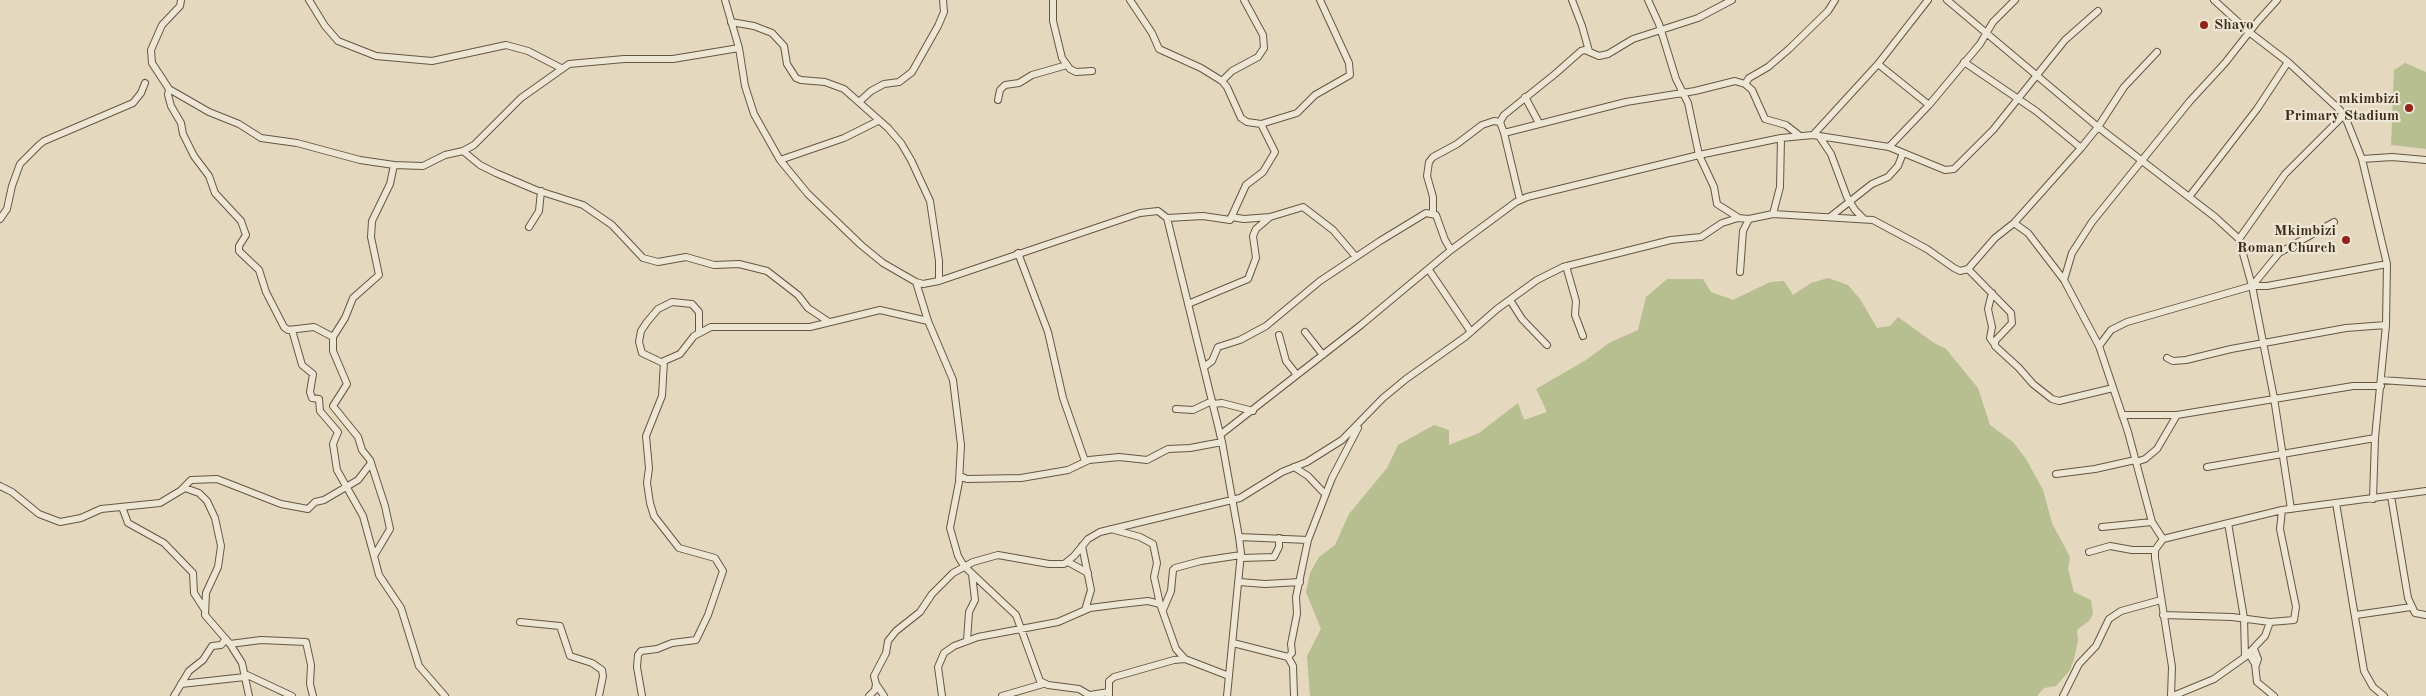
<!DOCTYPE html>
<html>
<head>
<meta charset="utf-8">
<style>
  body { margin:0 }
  canvas { display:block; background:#e4d8be }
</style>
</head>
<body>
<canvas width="2426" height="696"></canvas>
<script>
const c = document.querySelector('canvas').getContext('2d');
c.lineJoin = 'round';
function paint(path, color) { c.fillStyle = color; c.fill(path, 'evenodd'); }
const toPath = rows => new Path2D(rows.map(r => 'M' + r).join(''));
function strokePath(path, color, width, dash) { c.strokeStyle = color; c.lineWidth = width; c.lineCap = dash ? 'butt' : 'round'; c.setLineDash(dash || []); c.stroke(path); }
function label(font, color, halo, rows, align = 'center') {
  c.font = font + ' "Old Standard TT",serif'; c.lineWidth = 4.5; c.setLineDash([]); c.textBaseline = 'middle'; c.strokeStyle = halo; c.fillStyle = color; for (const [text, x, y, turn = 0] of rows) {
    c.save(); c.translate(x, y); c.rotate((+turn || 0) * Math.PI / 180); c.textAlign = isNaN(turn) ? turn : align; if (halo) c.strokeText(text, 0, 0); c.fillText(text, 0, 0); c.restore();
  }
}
paint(toPath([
  [2405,63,2426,72,2426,149,2391,145,2394,70],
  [1828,278,1848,285,1860,299,1877,328,1890,326,1898,317,1934,343,1946,349,1978,388,1990,425,2013,442,2026,459,2043,490,2052,523,2070,557,2068,569,2074,592,2091,600,2093,614,2090,620,2077,630,2078,640,2074,659,2070,670,2056,686,2044,688,2037,696,1310,696,1307,656,1321,629,1306,592,1310,573,1319,557,1335,545,1349,514,1387,468,1398,445,1434,425,1449,430,1449,445,1479,433,1518,403,1524,420,1547,412,1536,389,1586,360,1609,343,1638,330,1646,297,1667,279,1703,279,1711,292,1733,300,1770,282,1784,281,1793,295,1811,283]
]), '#b7be8f');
const street = toPath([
  [181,0,180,6,162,25,151,50,152,63,169,89,209,112,239,124,261,138,297,143,360,160,394,165,423,166,445,155,463,151,474,145,521,98,569,64,624,59,673,59,739,48],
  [309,0,325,26,338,41,376,56,432,61,506,45,528,51,561,68],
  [725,0,739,48,745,86,754,114,780,160,808,194,861,245,883,263,916,282,923,284,939,281,1140,213,1158,211,1167,218,1222,442,1239,537,1241,553,1227,696],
  [1053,0,1053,21,1062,58,1070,69,1076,72,1092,71],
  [1130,0,1152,33,1159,49,1201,68,1222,81,1227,87,1241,118,1247,122,1261,124,1275,152,1263,172,1246,185,1230,220,1203,216,1167,218],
  [1572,0,1582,26,1589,51],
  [1648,0,1659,24,1676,79,1688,103,1699,155,1714,187,1717,204,1739,218],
  [1947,0,2098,127,2215,217,2239,239,2252,286,2274,398,2291,509],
  [2214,0,2249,32,2288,62,2340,110,2346,119,2362,159,2387,264,2386,325,2375,438,2373,499],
  [731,22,754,26,772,33,784,46,787,64,796,78,801,80,825,82,844,89,888,128,901,143,911,160,930,201,939,261,939,281],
  [1964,62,2036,111,2081,148],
  [1878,64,1929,105],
  [1222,81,1232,71,1258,57,1264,48,1263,35,1244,0],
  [1745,84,1749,78,1768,67,1789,49,1828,11,1835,0],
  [169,89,168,95,171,106,181,123,183,134,194,156,209,176,215,193,241,221,246,235,239,246,239,251,259,270,266,292,284,327,288,330,314,327,333,337],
  [1525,97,1539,123],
  [998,100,1000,90,1005,85,1019,83,1032,75,1067,65],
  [859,102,871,91,884,84,899,82,912,72,938,26,944,12,943,0],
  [1261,124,1297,113,1315,95,1350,75,1349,63,1320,0],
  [1504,133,1626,102,1695,91,1735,81,1745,84,1752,90,1765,119,1786,125,1800,136],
  [1813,135,1878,64,1928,0],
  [1819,136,1831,154,1847,197,1855,210,1863,218],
  [1889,147,1929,105,1980,44,1993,22,2015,0],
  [463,151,480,165,496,173,536,190,583,205,612,225,643,258,658,262,686,257,714,265,739,264,767,271,798,295,808,308,829,322],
  [2362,159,2392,157,2426,160],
  [780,160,844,138,878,121],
  [394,165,390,184,372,221,371,237,379,275,353,298,345,318,333,337,333,351,347,384,333,406,358,437,362,450,370,460,385,506,390,529,374,556,379,575,401,608,419,666,445,696],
  [2189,197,2257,109,2288,62],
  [1520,200,1504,133,1500,122,1504,115,1555,74,1581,51,1585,50,1599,56,1608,54,1633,39,1698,18,1732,0],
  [1433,213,1433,197,1427,176,1429,162,1433,157,1457,144,1482,125,1494,121,1500,122],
  [1773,214,1780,187,1781,138],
  [1231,217,1244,219,1270,217,1303,207,1333,230,1356,257],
  [1830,217,1872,184,1888,177,1898,166,1903,153],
  [0,219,7,209,12,186,20,164,39,145,44,141,133,103,141,93,145,83],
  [2014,223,2028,233,2064,280,2099,346,2128,432,2152,522,2163,539],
  [529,227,539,211,541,191],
  [2239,239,2285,174,2344,115],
  [1018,253,1048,332,1063,398,1085,461],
  [1566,266,1576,301,1575,315,1583,336],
  [1968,269,2011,313,2012,323,1995,341,1995,346,2019,368,2033,384,2052,399,2059,401,2113,388],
  [1429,270,1471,332],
  [1740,272,1743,231,1749,219],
  [2064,280,2072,253,2092,222,2190,101,2225,63,2258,21,2277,0],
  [916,282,928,321,953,380,961,445,959,482,950,528,958,556,964,566,1016,615,1040,681,1048,685,1079,689,1091,696],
  [2252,286,2267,286,2387,264],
  [1992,293,1988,309,1992,327,1990,338,1995,345],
  [1510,300,1522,319,1547,345],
  [1188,304,1248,279,1256,258,1253,236,1256,229,1270,217],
  [292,330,302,365,313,374,310,392,312,398,319,399,320,411,338,432,333,444,337,470,363,516,374,556],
  [1305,332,1323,355],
  [1279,335,1286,361,1297,375],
  [2099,346,2111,330,2127,322,2252,286,2279,253,2334,222],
  [2167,358,2173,361,2186,360,2231,349,2346,328,2386,325],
  [663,363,642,353,639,342,641,331,647,322,658,309,672,302,692,304,699,312,699,332],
  [1204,367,1212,361,1218,347,1240,340,1266,326,1320,281,1380,241,1426,213,1436,215,1445,240,1451,250],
  [2381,380,2426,383],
  [1213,404,1222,403,1253,411],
  [1176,409,1193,410,1212,401],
  [2122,415,2177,415,2353,386,2381,386],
  [1220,435,1361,325,1451,250,1516,202,1527,197,1699,155,1781,138,1813,135,1889,147,1945,170,1954,169,1993,130,2065,40,2098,11],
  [2136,462,2145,459,2157,449,2177,415],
  [1294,467,1308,476,1325,494],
  [2207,467,2375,438],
  [2056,474,2095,469,2135,460],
  [960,476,967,479,1021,478,1068,470,1089,460,1119,457,1147,460,1168,449,1190,448,1222,442],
  [0,486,12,492,39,514,60,522,81,518,101,509,160,503,185,488,199,493,207,501,215,518,221,546,218,567,206,593,205,615,230,644,242,663,249,696],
  [182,489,191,480,217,479,281,504,308,509,315,502,324,500,358,480,371,463],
  [2391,496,2408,598,2415,613,2426,615],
  [2336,503,2364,671,2373,687,2384,696],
  [122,507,128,523,164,543,193,573,194,593,205,610],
  [2228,523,2244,618,2245,657],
  [2102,527,2152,522],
  [1111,529,1140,537,1153,544,1157,563,1154,577,1160,604],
  [1239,537,1308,540],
  [1082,546,1091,590,1085,610],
  [2089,552,2110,546,2132,550,2155,550],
  [1241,558,1274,557,1279,547,1279,538],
  [1068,562,1088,573],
  [1239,582,1265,584,1300,582],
  [1163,610,1171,591,1173,570,1175,568,1201,561,1241,555],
  [2163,615,2232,617,2270,622,2294,620,2296,607,2280,529,2282,510],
  [2356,615,2411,607],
  [520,622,560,626,570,656,592,663,602,670,603,676,599,696],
  [967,641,969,612,975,600,972,574],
  [1233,643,1288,657,1293,666,1294,696],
  [230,644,261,640,306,642,311,665,310,684,313,696],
  [2254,649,2258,659,2256,665],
  [2249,654,2255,664,2257,682,2274,696],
  [1288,657,1292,653,1291,644,1297,614,1296,597,1308,540,1332,478,1358,428],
  [245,674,292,696],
  [181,684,245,677],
  [1090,695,1109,692],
  [174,696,189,671,203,660,212,646,221,645,226,639],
  [642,696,637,667,638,655,641,651,657,649,672,643,696,640,708,615,723,571,715,558,679,548,654,516,650,503,647,483,649,468,646,436,662,396,664,361,680,354,694,336,711,327,810,327,880,310,928,321],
  [869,696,875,690,876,684],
  [884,696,876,684,874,676,886,653,888,641,896,631,920,612,932,594,953,573,973,562,998,555,1049,564,1064,564,1074,556,1088,539,1100,532,1240,498,1282,472,1307,462,1342,440,1383,398,1406,379,1465,337,1497,309,1537,280,1563,267,1671,240,1701,237,1722,223,1738,218,1749,219,1773,214,1873,220,1927,249,1954,268,1960,271,1968,269,1995,238,2014,223,2081,148,2098,127,2124,87,2157,52],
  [942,696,938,667,944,653,954,646,978,637,1058,622,1090,608,1121,604,1148,601,1160,604,1176,649,1185,659],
  [1002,696,1043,684],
  [1109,696,1109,681,1114,677,1174,660,1185,659,1229,676],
  [2063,696,2079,664,2096,646,2109,619,2121,611,2161,600],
  [2171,696,2172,667,2155,558,2155,550,2163,539,2282,510,2426,491],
  [2173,696,2214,679,2245,657,2265,636,2270,622]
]);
strokePath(street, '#665642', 8);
strokePath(street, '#ede6d5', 6);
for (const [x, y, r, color] of [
  [2204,25,5,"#8f2418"],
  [2409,108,5,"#8f2418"],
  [2346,240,5,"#8f2418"]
]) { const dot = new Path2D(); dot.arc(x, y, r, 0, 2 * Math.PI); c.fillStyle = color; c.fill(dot); strokePath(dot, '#ede6d5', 2); }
label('bold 15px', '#3c2b19', '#ede6d5', [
  ["Shayo",2214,25,"left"],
  ["mkimbizi",2399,99],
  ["Primary Stadium",2399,116],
  ["Mkimbizi",2336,231],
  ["Roman Church",2336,248]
], 'right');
</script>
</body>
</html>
